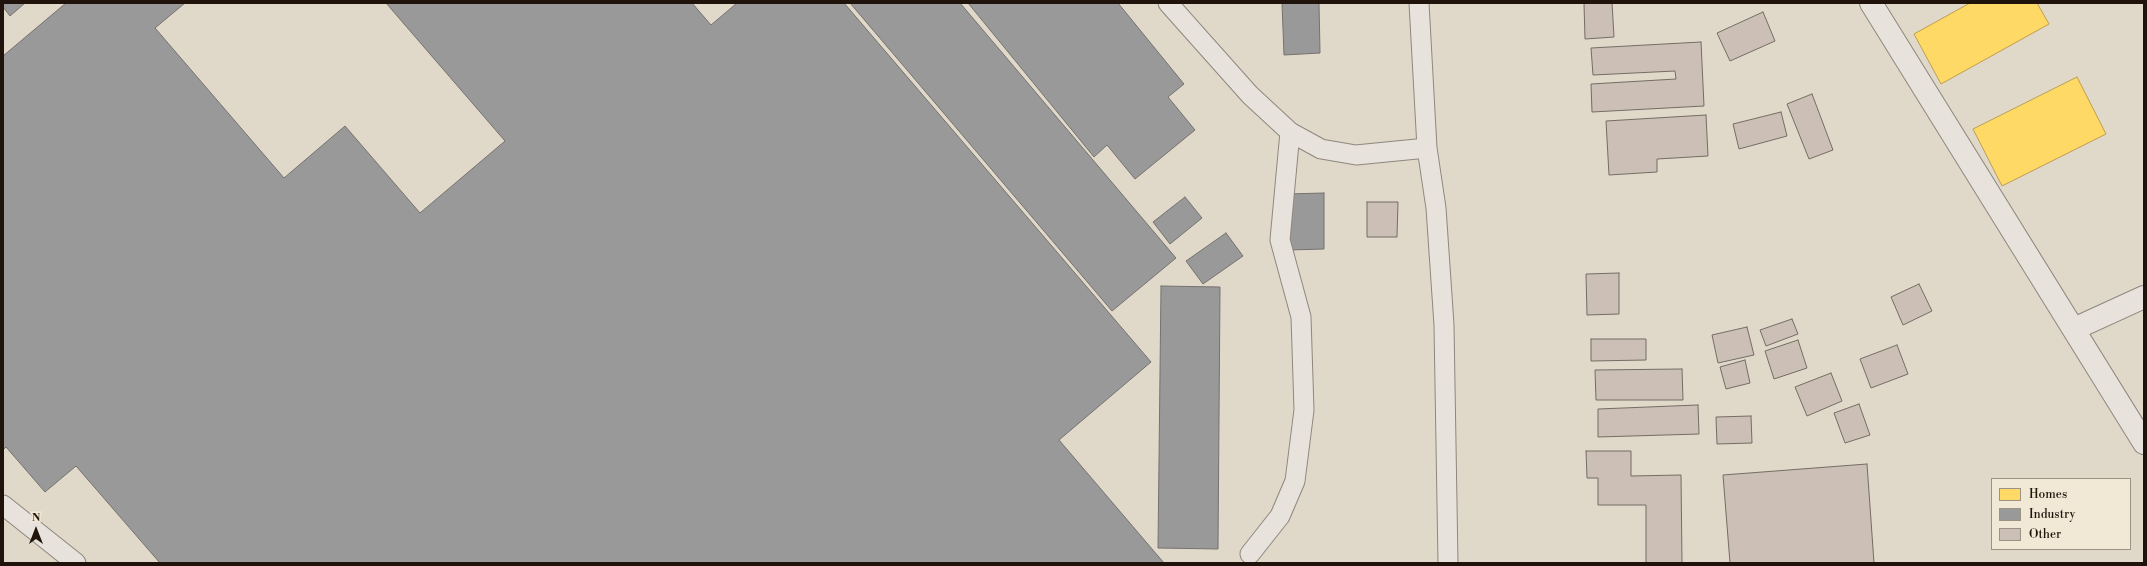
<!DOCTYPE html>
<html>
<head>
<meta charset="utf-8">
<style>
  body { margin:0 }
  #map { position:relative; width:2147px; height:566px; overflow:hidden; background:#e0d8c9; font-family:"Libre Bodoni",serif }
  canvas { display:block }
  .frame { position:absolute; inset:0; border:4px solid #20130c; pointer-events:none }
  .legend { position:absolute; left:1991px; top:478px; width:140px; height:72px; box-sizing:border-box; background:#f1e8d6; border:1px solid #9d9385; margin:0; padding:5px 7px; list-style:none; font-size:12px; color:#20130c }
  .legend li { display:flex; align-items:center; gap:8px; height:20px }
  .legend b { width:20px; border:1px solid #9d9385 }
  .north { position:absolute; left:16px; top:510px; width:40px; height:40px; -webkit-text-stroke:3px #f1e8d6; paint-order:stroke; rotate:0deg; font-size:11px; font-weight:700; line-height:16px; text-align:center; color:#20130c }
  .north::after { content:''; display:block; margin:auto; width:14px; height:18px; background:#20130c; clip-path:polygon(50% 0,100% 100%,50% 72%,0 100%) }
</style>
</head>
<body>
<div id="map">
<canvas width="2147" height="566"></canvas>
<div class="frame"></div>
<ul class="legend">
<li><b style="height:11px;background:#ffd966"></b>Homes</li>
<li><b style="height:11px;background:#999"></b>Industry</li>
<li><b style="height:11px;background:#ccbfb5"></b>Other</li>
</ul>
<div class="north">N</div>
</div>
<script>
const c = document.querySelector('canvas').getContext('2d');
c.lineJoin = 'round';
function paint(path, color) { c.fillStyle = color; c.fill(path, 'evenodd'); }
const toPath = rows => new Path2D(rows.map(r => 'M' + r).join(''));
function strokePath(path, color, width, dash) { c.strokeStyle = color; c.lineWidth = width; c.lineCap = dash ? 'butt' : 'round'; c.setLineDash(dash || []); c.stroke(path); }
const homes = toPath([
  [1970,3,2037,3,2049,24,1941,84,1914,34,1970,3],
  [2077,77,2106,134,2002,186,1973,129,2077,77]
]);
paint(homes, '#ffd966');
strokePath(homes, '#bc9e4b', 1);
const industry = toPath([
  [3,3,25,3,10,16,3,7,3,3],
  [66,3,185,3,155,28,284,178,345,126,420,213,505,141,386,3,692,3,711,25,737,3,844,3,1151,362,1059,440,1164,563,160,563,76,466,45,492,6,447,3,450,3,56,66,3],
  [850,3,960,3,1176,258,1112,311,850,3],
  [968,3,1118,3,1184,84,1168,97,1195,130,1135,179,1107,145,1094,157,968,3],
  [1282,3,1319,3,1320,53,1284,55,1282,3],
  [1324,193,1324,249,1289,250,1288,194,1324,193],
  [1185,197,1202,218,1170,244,1153,222,1185,197],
  [1226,233,1243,256,1203,284,1186,261,1226,233],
  [1161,286,1220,287,1218,549,1158,548,1161,286]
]);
paint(industry, '#999');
strokePath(industry, '#75716f', 1);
const building = toPath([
  [1584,3,1612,3,1614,37,1585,39,1584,3],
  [1763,12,1775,41,1730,61,1717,33,1763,12],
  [1701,42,1704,106,1592,112,1591,84,1676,79,1675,71,1593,75,1591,48,1701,42],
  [1812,94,1833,150,1809,159,1787,104,1812,94],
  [1781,112,1787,136,1739,149,1733,124,1781,112],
  [1706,115,1708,156,1657,159,1657,172,1609,175,1606,121,1706,115],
  [1367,202,1398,202,1397,237,1367,237,1367,202],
  [1619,273,1619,314,1587,315,1586,274,1619,273],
  [1919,284,1932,311,1903,325,1891,297,1919,284],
  [1792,319,1798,334,1766,346,1760,330,1792,319],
  [1747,327,1754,355,1718,363,1712,335,1747,327],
  [1591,339,1646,339,1646,360,1591,361,1591,339],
  [1798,340,1807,368,1774,379,1765,351,1798,340],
  [1897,345,1908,374,1871,388,1860,359,1897,345],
  [1745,360,1750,383,1726,389,1720,367,1745,360],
  [1682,369,1683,400,1596,400,1595,370,1682,369],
  [1831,373,1842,401,1807,416,1795,387,1831,373],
  [1859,404,1870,435,1845,443,1834,413,1859,404],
  [1698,405,1699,434,1598,437,1598,409,1698,405],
  [1751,416,1752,443,1717,444,1716,417,1751,416],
  [1586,451,1631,451,1631,476,1681,475,1682,563,1646,563,1646,505,1598,505,1598,478,1587,478,1586,451],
  [1867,464,1874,563,1730,563,1723,475,1867,464]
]);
paint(building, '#ccbfb5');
strokePath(building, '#736d64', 1);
const service = toPath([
  [1168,3,1250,95,1290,132,1321,149,1356,155,1427,148],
  [1419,3,1427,148,1436,208,1444,325,1448,563],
  [3,505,76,563],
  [1250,554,1280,516,1295,481,1304,410,1301,317,1280,240,1290,132]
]);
const minor = toPath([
  [1871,3,2144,443],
  [2074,329,2144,297]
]);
strokePath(service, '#8e877e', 21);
strokePath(minor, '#8e877e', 24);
strokePath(service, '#e7e3dc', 19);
strokePath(minor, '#e7e3dc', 22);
</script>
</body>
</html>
